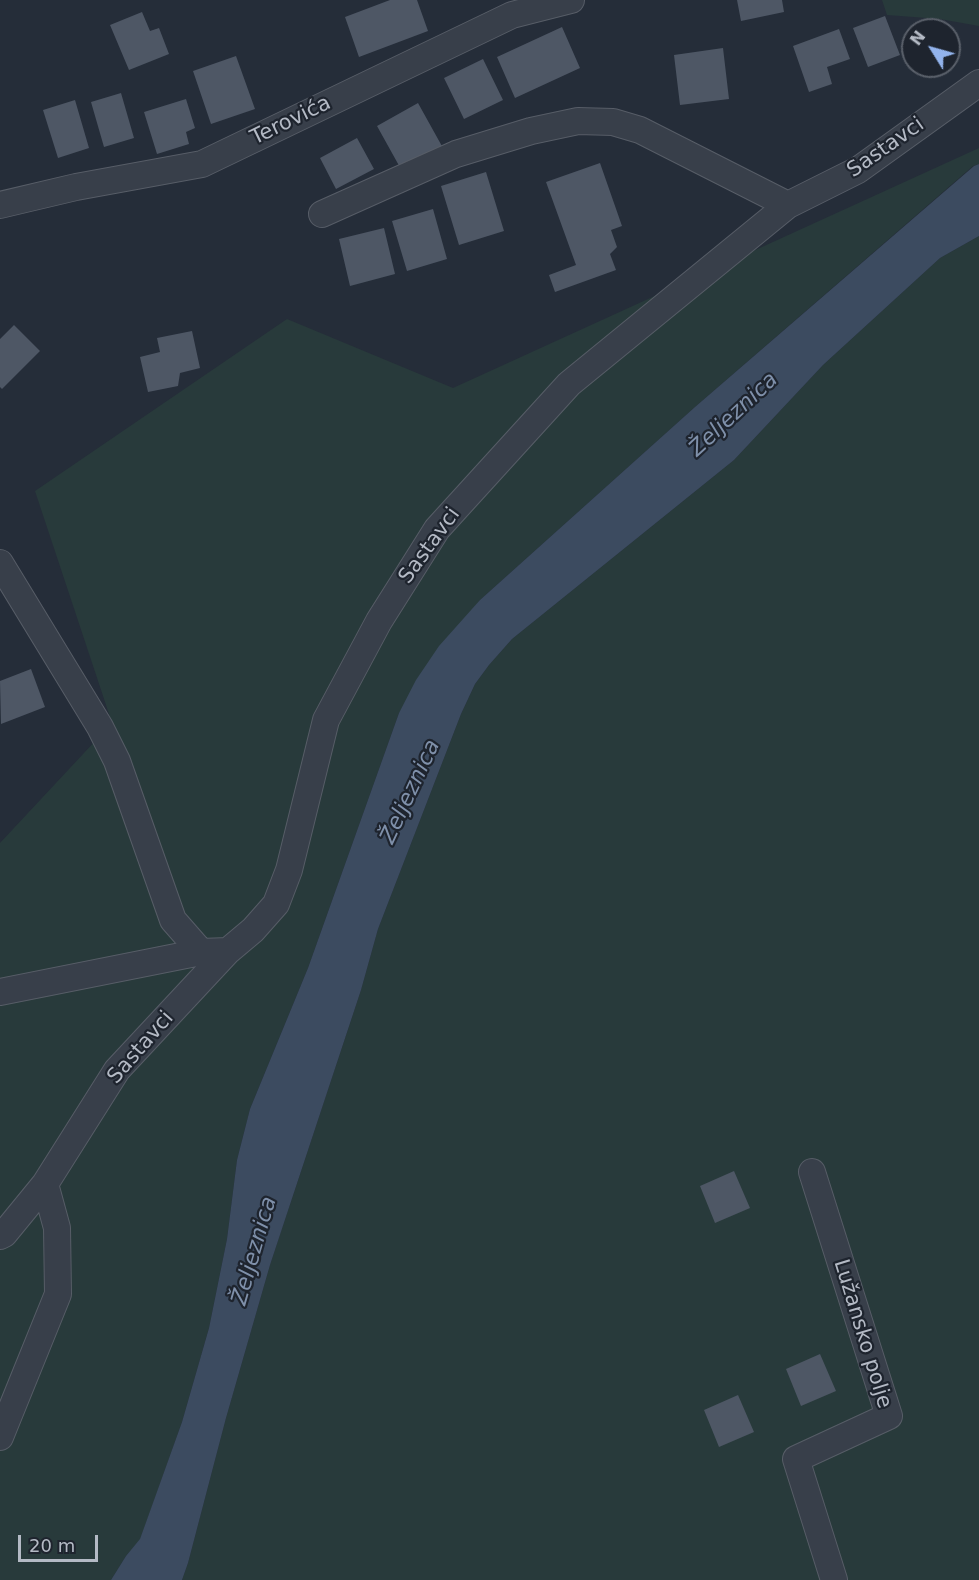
<!DOCTYPE html>
<html>
<head>
<meta charset="utf-8">
<style>
  body { margin:0 }
  #map { position:relative; width:979px; height:1580px; overflow:hidden; background:#252d39; font-family:"DejaVu Sans",sans-serif }
  canvas { display:block }
  .north { position:absolute; left:901px; top:18px; width:60px; height:60px; box-sizing:border-box; background:#1e242e; border:2px solid #5a606a; border-radius:50%; rotate:307deg; font-size:16px; font-weight:700; line-height:24px; text-align:center; color:#b4bac5 }
  .north::after { content:''; display:block; margin:auto; width:21px; height:27px; background:#92b3ec; clip-path:polygon(50% 0,100% 100%,50% 72%,0 100%) }
  .scale { position:absolute; left:18px; top:1535px; width:80px; height:27px; box-sizing:border-box; border:3px solid #b4bac5; border-top:0; padding-left:8px; font-size:18px; line-height:21px; white-space:nowrap; color:#b4bac5; -webkit-text-stroke:4px #1e242e; paint-order:stroke }
</style>
</head>
<body>
<div id="map">
<canvas width="979" height="1580"></canvas>
<div class="north">N</div>
<div class="scale">20 m</div>
</div>
<script>
const c = document.querySelector('canvas').getContext('2d');
c.lineJoin = 'round';
function paint(path, color) { c.fillStyle = color; c.fill(path, 'evenodd'); }
const toPath = rows => new Path2D(rows.map(r => 'M' + r).join(''));
function strokePath(path, color, width, dash) { c.strokeStyle = color; c.lineWidth = width; c.lineCap = dash ? 'butt' : 'round'; c.setLineDash(dash || []); c.stroke(path); }
function label(font, color, halo, rows, align = 'center') {
  c.font = font + ' "DejaVu Sans",sans-serif'; c.lineWidth = 4.5; c.setLineDash([]); c.textBaseline = 'middle'; c.strokeStyle = halo; c.fillStyle = color; for (const [text, x, y, turn = 0] of rows) {
    c.save(); c.translate(x, y); c.rotate((+turn || 0) * Math.PI / 180); c.textAlign = isNaN(turn) ? turn : align; if (halo) c.strokeText(text, 0, 0); c.fillText(text, 0, 0); c.restore();
  }
}
paint(toPath([
  [882,0,979,0,979,26,940,19,887,15],
  [979,148,979,164,973,166,695,407,480,600,399,713,308,968,250,1109,237,1160,227,1239,209,1328,182,1422,140,1540,126,1556,111,1580,0,1580,0,843,112,723,35,491,287,319,453,388],
  [979,236,979,1580,182,1580,188,1563,226,1418,270,1265,361,990,378,929,461,714,475,684,489,665,512,639,734,460,823,365,940,258]
]), '#283a3b');
paint(toPath([
  [979,164,979,236,940,258,823,365,734,460,512,639,489,665,475,684,461,714,378,929,361,990,270,1265,226,1418,188,1563,182,1580,111,1580,126,1556,140,1539,182,1422,209,1328,227,1239,237,1160,250,1109,308,968,399,713,416,680,439,646,480,600,695,407,974,166]
]), '#3c4b60');
paint(toPath([
  [390,0,417,0,428,31,359,57,345,17],
  [737,0,782,0,784,12,741,21],
  [142,12,150,31,159,28,169,54,129,70,110,25],
  [885,16,900,55,868,67,853,28],
  [562,27,580,68,515,98,497,57],
  [839,29,850,59,827,67,832,84,809,92,793,46],
  [723,48,729,99,680,105,674,55],
  [236,56,255,109,211,124,193,71],
  [483,59,503,100,464,119,444,78],
  [121,93,134,138,104,147,91,102],
  [186,99,195,128,186,132,189,144,157,154,144,112],
  [75,100,89,148,58,158,43,110],
  [418,103,443,148,402,171,377,126],
  [357,138,374,169,336,189,320,158],
  [600,163,622,226,611,230,617,247,610,254,616,270,555,292,549,275,576,265,546,182],
  [486,172,504,231,459,245,441,186],
  [433,209,447,259,407,271,392,221],
  [384,228,395,274,350,286,339,239],
  [14,325,40,351,2,389,0,387,0,339],
  [192,331,200,368,180,373,178,386,148,392,140,357,160,352,157,338],
  [31,669,45,707,1,724,0,681],
  [734,1171,750,1208,715,1223,700,1186],
  [820,1354,836,1391,801,1406,786,1369],
  [738,1395,754,1432,719,1447,704,1410]
]), '#4e5765');
const minor = toPath([
  [0,205,76,187,202,164,512,15,571,0],
  [322,214,456,154,531,131,578,121,613,122,640,130,788,205],
  [0,563,100,727,117,761,173,920,201,952,228,951],
  [0,992,201,952],
  [812,1172,889,1416,796,1459,834,1580],
  [0,1236,4,1234,45,1184,117,1070,228,951,253,930,276,904,289,870,326,720,379,621,437,529,569,384,788,205,858,170,979,83],
  [0,1437,58,1294,57,1228,45,1184]
]);
strokePath(minor, '#575d67', 28);
strokePath(minor, '#383f4a', 26);
label('21px', '#b4bac5', '#1e242e', [
  ["Terovića",291,121,-26],
  ["Sastavci",886,148,-35],
  ["Sastavci",430,546,-54],
  ["Sastavci",141,1048,-49],
  ["Lužansko polje",862,1334,73]
]);
label('italic 22px', '#7f90aa', '#1e242e', [
  ["Željeznica",734,415,-43],
  ["Željeznica",411,792,-65],
  ["Željeznica",255,1251,-74]
]);
</script>
</body>
</html>
